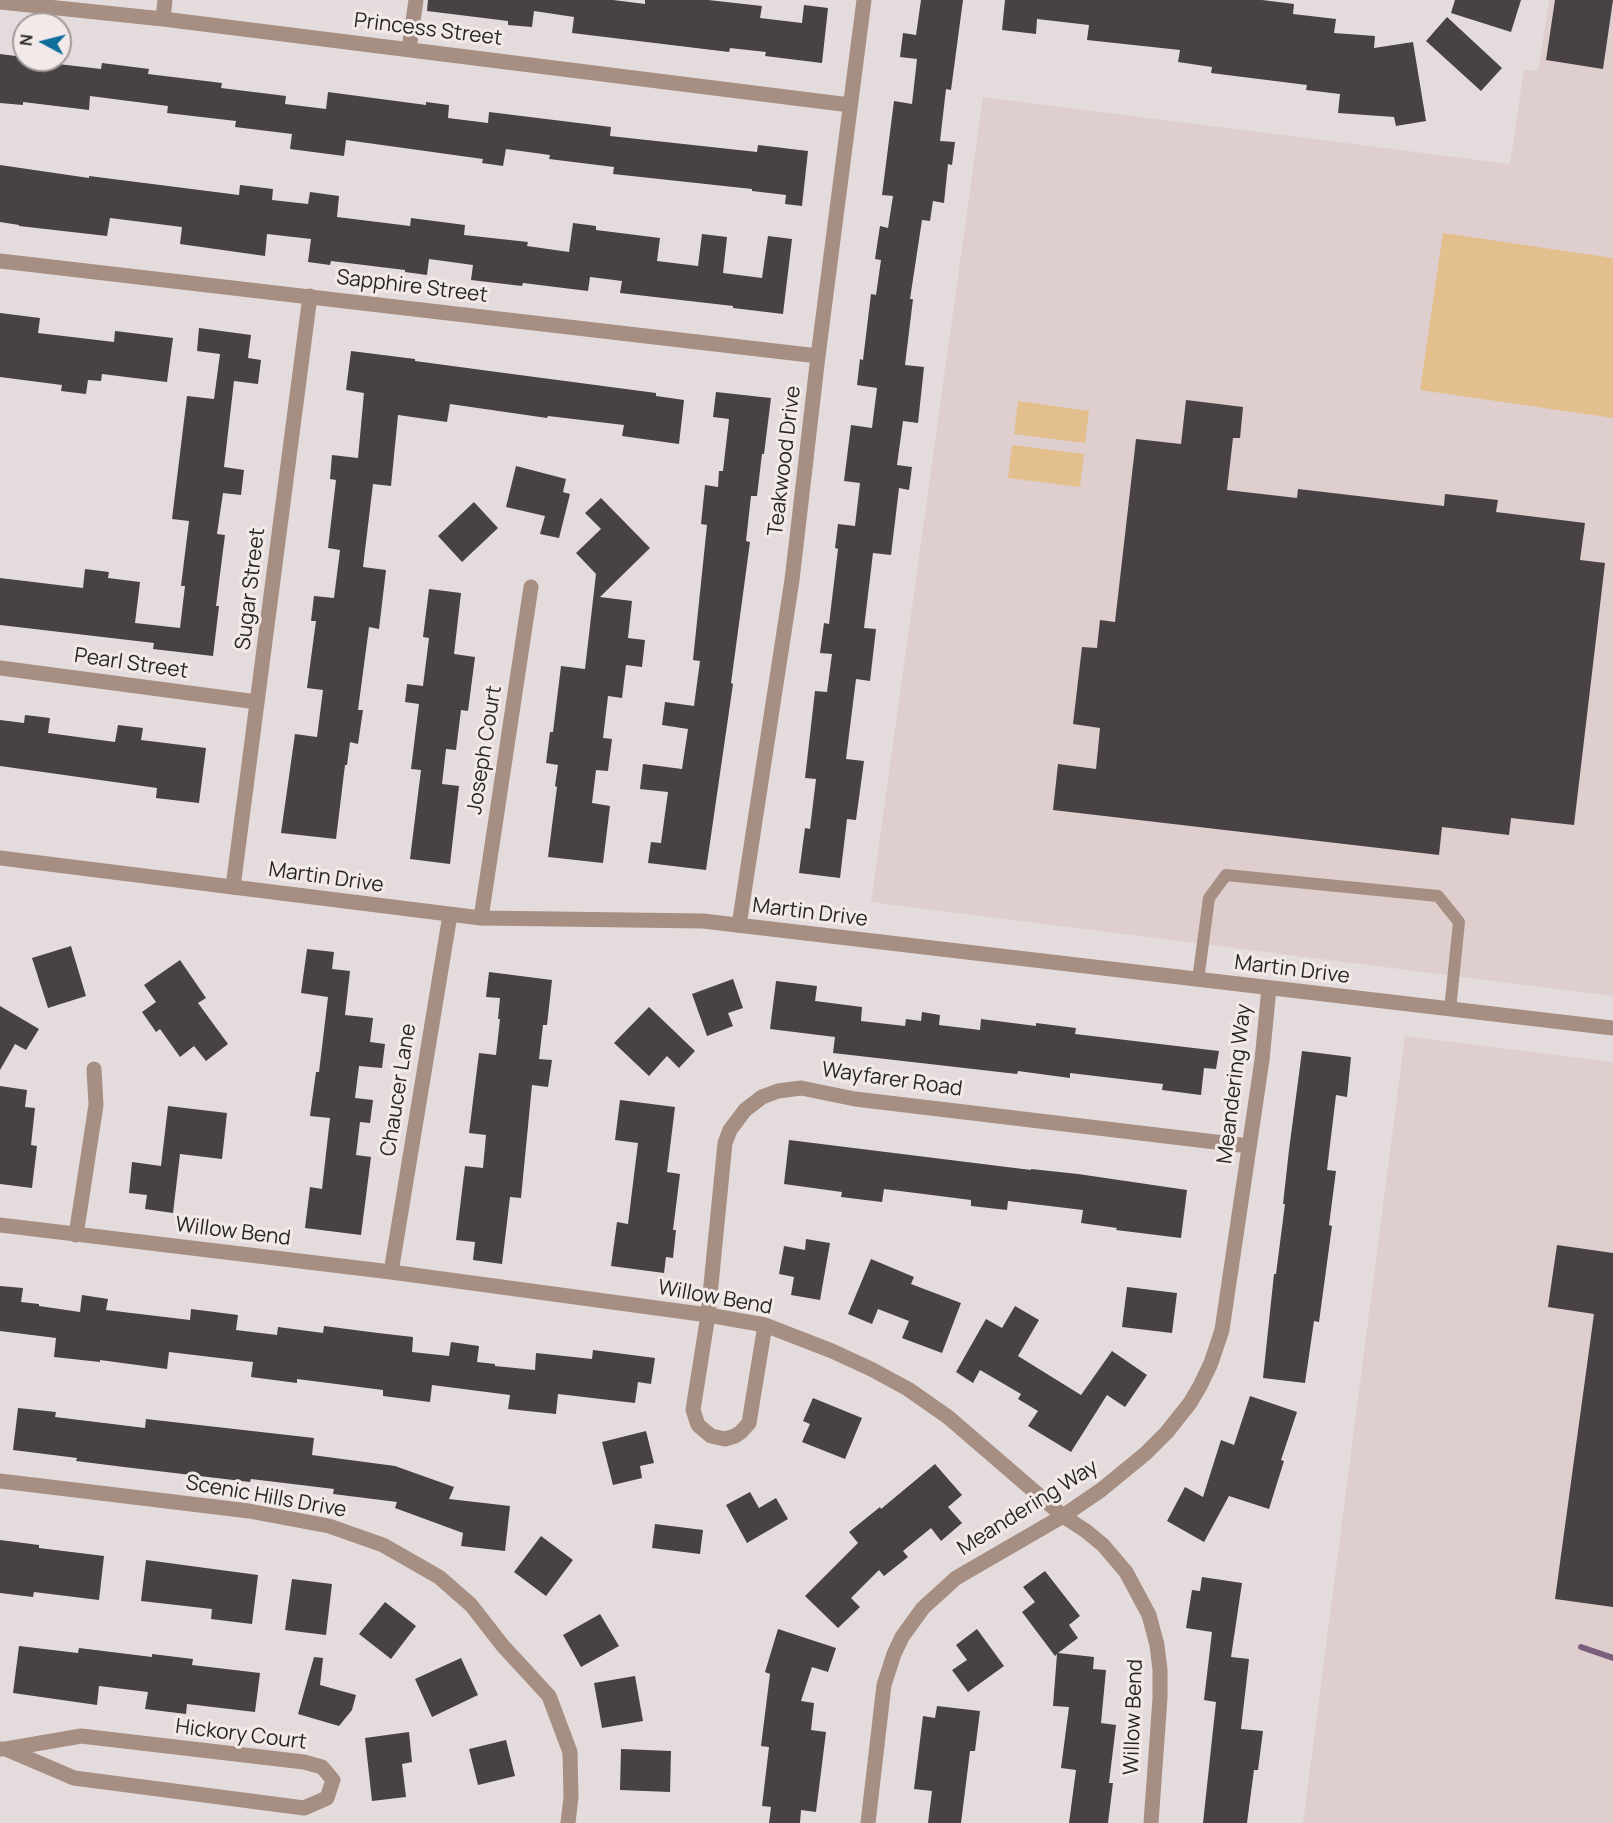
<!DOCTYPE html>
<html>
<head>
<meta charset="utf-8">
<style>
  body { margin:0 }
  #map { position:relative; width:1613px; height:1823px; overflow:hidden; background:#e4dcdc; font-family:Manrope,sans-serif }
  canvas { display:block }
  .north { position:absolute; left:12px; top:12px; width:60px; height:60px; box-sizing:border-box; background:#f2e9e9; border:2px solid #a29b9b; border-radius:50%; rotate:277deg; font-size:16px; font-weight:700; line-height:24px; text-align:center; color:#2a2626 }
  .north::after { content:''; display:block; margin:auto; width:21px; height:27px; background:#116d9c; clip-path:polygon(50% 0,100% 100%,50% 72%,0 100%) }
</style>
</head>
<body>
<div id="map">
<canvas width="1613" height="1823"></canvas>
<div class="north">N</div>
</div>
<script>
const c = document.querySelector('canvas').getContext('2d');
c.lineJoin = 'round';
function paint(path, color) { c.fillStyle = color; c.fill(path, 'evenodd'); }
const toPath = rows => new Path2D(rows.map(r => 'M' + r).join(''));
function strokePath(path, color, width, dash) { c.strokeStyle = color; c.lineWidth = width; c.lineCap = dash ? 'butt' : 'round'; c.setLineDash(dash || []); c.stroke(path); }
function label(font, color, halo, rows, align = 'center') {
  c.font = font + ' Manrope,sans-serif'; c.lineWidth = 6; c.setLineDash([]); c.textBaseline = 'middle'; c.strokeStyle = halo; c.fillStyle = color; for (const [text, x, y, turn = 0] of rows) {
    c.save(); c.translate(x, y); c.rotate((+turn || 0) * Math.PI / 180); c.textAlign = isNaN(turn) ? turn : align; if (halo) c.strokeText(text, 0, 0); c.fillText(text, 0, 0); c.restore();
  }
}
paint(toPath([
  [1549,0,1613,0,1613,996,871,902,983,97,1510,164,1524,70,1538,71],
  [1405,1036,1613,1062,1613,1823,1303,1823]
]), '#decece');
paint(toPath([
  [1443,233,1613,258,1613,418,1420,390],
  [1018,401,1089,411,1085,443,1014,434],
  [1012,445,1084,454,1080,487,1008,478]
]), '#e3bf8e');
strokePath(toPath([
  [1581,1647,1613,1658]
]), '#7a5e7c', 6);
paint(toPath([
  [428,0,613,0,645,4,645,0,708,0,762,6,760,18,802,23,804,5,828,8,822,63,765,56,766,52,730,48,729,52,572,33,574,17,534,11,532,27,508,25,508,21,427,11],
  [921,0,963,0,951,90,946,89,940,141,955,142,952,165,948,164,944,203,933,201,930,221,922,220,910,299,913,299,905,365,924,367,918,423,903,421,897,465,912,467,909,490,899,488,891,555,873,553,864,628,876,629,870,681,856,679,846,759,864,761,856,820,847,819,840,878,799,873,805,828,810,829,816,779,805,778,815,691,827,692,832,654,820,653,824,623,829,624,838,549,835,548,838,524,855,526,860,483,844,481,851,425,872,428,877,388,857,385,860,359,863,360,871,294,876,295,881,260,875,259,880,226,888,228,893,196,882,195,894,101,912,104,917,59,900,57,903,33,916,35],
  [1005,0,1262,0,1294,4,1293,14,1336,19,1334,33,1375,36,1374,48,1413,42,1426,121,1396,126,1394,117,1338,113,1340,94,1306,90,1307,85,1211,73,1212,67,1178,62,1180,50,1087,40,1089,25,1037,19,1036,34,1002,30],
  [1455,0,1521,0,1511,32,1451,13],
  [1555,0,1613,0,1603,69,1546,60],
  [1447,17,1502,68,1481,91,1426,41],
  [0,54,24,57,24,60,101,69,102,63,149,69,148,74,222,83,221,88,286,96,285,104,326,109,328,92,426,105,426,102,449,105,448,118,488,123,489,112,611,127,610,136,757,152,758,145,808,151,802,206,785,204,786,195,752,191,752,189,613,174,614,167,549,159,550,155,506,149,503,166,482,163,483,159,346,140,344,156,290,149,292,134,235,127,236,121,167,113,168,106,90,96,89,110,23,102,23,105,0,103],
  [0,165,89,178,89,176,239,195,240,185,273,189,272,200,308,204,310,192,339,196,337,217,410,226,411,218,465,225,464,235,528,242,527,246,569,252,573,223,596,226,596,230,660,238,657,261,698,266,702,234,727,237,723,273,762,278,768,236,792,239,783,314,733,308,733,306,620,293,622,281,590,277,588,291,523,283,522,286,471,280,473,265,429,259,427,275,405,272,405,270,331,261,330,265,308,262,311,239,267,234,265,256,180,244,182,227,110,218,107,236,19,226,19,225,0,222],
  [0,313,40,318,38,333,114,342,115,331,173,338,167,382,102,374,101,381,88,380,86,394,61,391,62,385,0,377],
  [199,328,251,335,248,358,261,360,258,384,234,381,224,467,244,470,241,495,223,493,217,534,225,535,216,606,219,606,213,656,153,649,154,643,0,625,0,578,83,588,85,569,109,572,108,578,140,582,135,623,180,628,185,586,181,586,189,521,172,519,187,396,214,399,220,354,197,351],
  [351,351,415,359,415,361,497,372,656,393,656,396,684,400,679,444,622,436,624,425,548,416,547,418,450,404,447,422,398,415,391,486,373,484,363,567,386,570,379,629,369,627,358,710,363,710,358,744,350,742,347,765,345,765,336,839,281,833,295,734,317,737,323,690,307,688,316,621,311,621,314,596,334,598,340,550,328,548,336,480,330,479,332,455,358,458,364,393,346,390],
  [716,392,771,398,764,454,762,454,757,496,751,496,746,541,750,542,731,683,733,684,706,870,648,863,651,842,661,843,668,792,640,789,643,764,682,769,688,729,662,725,665,702,694,706,700,661,693,660,707,525,701,524,705,485,718,487,719,471,723,471,729,419,713,417],
  [1186,400,1243,407,1240,438,1233,438,1227,490,1297,498,1298,489,1444,506,1445,494,1498,500,1496,512,1585,523,1580,560,1605,563,1574,825,1511,818,1509,835,1442,827,1439,855,1053,810,1058,764,1096,769,1100,728,1073,724,1082,647,1097,648,1100,620,1115,622,1136,439,1181,444],
  [516,466,566,479,563,492,570,494,559,538,540,534,545,516,506,507],
  [601,498,650,548,600,597,632,601,628,638,645,640,642,667,626,665,622,698,608,696,603,738,612,739,608,771,596,770,592,803,610,806,603,863,548,857,557,787,555,786,558,765,546,763,550,732,553,732,561,666,585,669,596,574,576,553,601,529,585,513],
  [474,502,498,528,462,562,438,536],
  [429,589,461,593,454,654,475,657,468,711,461,710,456,750,446,749,442,784,459,786,450,864,410,859,421,770,411,769,419,704,405,702,407,684,423,686,429,638,423,637],
  [25,715,50,718,48,733,115,742,118,725,143,728,141,740,206,748,199,803,156,798,157,788,0,766,0,720,24,723],
  [71,946,86,996,48,1008,32,958],
  [307,949,334,952,332,969,350,971,345,1015,373,1018,370,1042,385,1044,382,1068,359,1066,355,1098,373,1100,370,1123,360,1122,356,1155,371,1157,361,1235,305,1228,310,1187,322,1189,330,1118,310,1116,316,1072,319,1072,328,997,301,993],
  [180,960,206,998,198,1003,228,1044,206,1061,194,1046,180,1057,160,1029,156,1032,142,1012,156,1002,144,985],
  [489,972,552,980,547,1025,543,1025,539,1059,552,1060,548,1087,532,1085,521,1198,510,1197,502,1264,473,1260,475,1242,456,1240,465,1166,483,1168,486,1135,469,1133,479,1053,496,1055,500,1019,498,1019,500,998,486,997],
  [733,979,743,1008,728,1013,733,1026,707,1036,692,994],
  [776,981,817,986,815,1001,862,1007,861,1021,905,1026,906,1019,921,1021,922,1012,940,1015,939,1025,980,1030,981,1019,1036,1026,1036,1023,1076,1028,1075,1034,1219,1051,1216,1069,1204,1068,1201,1095,1162,1090,1163,1084,1070,1073,1070,1078,1018,1071,1017,1074,833,1053,835,1037,770,1029],
  [0,1006,39,1029,26,1050,15,1044,0,1070],
  [649,1007,695,1051,679,1068,667,1056,649,1076,614,1043],
  [1302,1051,1351,1057,1347,1097,1336,1095,1327,1170,1336,1171,1329,1225,1332,1226,1319,1322,1314,1321,1305,1383,1263,1378,1274,1274,1276,1274,1285,1204,1283,1204,1289,1150],
  [0,1086,27,1090,25,1107,35,1108,31,1145,37,1146,32,1188,0,1184],
  [620,1100,675,1107,667,1172,680,1174,673,1230,676,1230,673,1258,666,1257,664,1273,611,1266,617,1222,628,1224,638,1143,615,1140],
  [168,1106,227,1113,222,1159,180,1154,173,1213,145,1209,147,1195,129,1193,132,1162,161,1166],
  [789,1140,1031,1170,1031,1169,1078,1174,1187,1190,1181,1238,1116,1230,1117,1228,1081,1223,1083,1210,1008,1201,1007,1210,971,1206,971,1200,884,1189,882,1202,841,1197,842,1192,784,1184],
  [806,1239,830,1243,820,1300,791,1295,794,1277,779,1274,784,1246,805,1250],
  [1557,1245,1613,1253,1613,1607,1555,1599,1594,1314,1548,1307],
  [871,1259,914,1277,911,1284,961,1303,942,1353,902,1338,909,1321,878,1309,872,1324,848,1314],
  [0,1286,23,1288,21,1302,39,1304,39,1306,80,1312,82,1295,108,1299,106,1310,190,1320,191,1309,238,1315,236,1330,277,1335,278,1327,323,1333,324,1326,378,1333,413,1337,412,1352,449,1356,451,1342,479,1346,477,1362,495,1364,495,1366,535,1370,536,1353,592,1359,593,1350,655,1358,651,1384,638,1382,635,1403,558,1394,556,1414,508,1409,510,1395,432,1385,430,1402,383,1396,383,1390,297,1379,297,1383,251,1377,253,1362,169,1352,167,1369,100,1360,100,1362,54,1357,56,1338,0,1331],
  [1127,1287,1177,1293,1172,1333,1122,1327],
  [1015,1306,1039,1320,1018,1356,1081,1395,1112,1351,1147,1375,1125,1407,1107,1395,1071,1452,1028,1426,1038,1411,1018,1399,1021,1394,980,1370,973,1383,956,1372,986,1319,1002,1328],
  [1250,1396,1297,1412,1281,1460,1284,1461,1269,1509,1229,1496,1204,1542,1167,1521,1185,1487,1203,1497,1221,1440,1234,1445],
  [813,1398,862,1418,845,1459,802,1442,810,1424,803,1421],
  [18,1408,56,1412,55,1417,145,1428,146,1419,314,1438,312,1455,395,1466,454,1487,449,1499,510,1506,505,1551,461,1546,463,1533,395,1508,397,1502,333,1494,334,1489,251,1479,250,1482,124,1467,76,1461,77,1458,13,1450],
  [646,1431,654,1463,640,1466,642,1478,613,1485,602,1442],
  [935,1464,962,1495,948,1507,962,1523,941,1541,931,1528,903,1551,908,1557,884,1576,879,1570,851,1598,860,1607,838,1628,805,1596,858,1543,849,1532,880,1507,881,1509],
  [750,1492,759,1508,776,1498,788,1519,747,1543,726,1505],
  [655,1524,703,1530,700,1554,652,1548],
  [541,1536,573,1560,546,1596,514,1572],
  [0,1540,39,1545,39,1548,104,1556,99,1600,34,1592,33,1597,0,1593],
  [146,1560,258,1575,252,1624,211,1619,212,1609,141,1601],
  [1045,1571,1080,1616,1069,1625,1078,1638,1058,1653,1094,1657,1093,1669,1106,1670,1101,1723,1116,1725,1109,1783,1113,1783,1108,1823,1069,1823,1076,1770,1061,1768,1069,1707,1053,1706,1057,1654,1055,1656,1022,1612,1035,1602,1023,1587],
  [1202,1577,1242,1583,1231,1657,1249,1659,1241,1729,1263,1731,1258,1770,1254,1770,1247,1823,1203,1823,1216,1702,1204,1700,1212,1632,1186,1628,1192,1590,1200,1591],
  [292,1579,332,1584,326,1635,285,1630],
  [385,1602,416,1626,391,1659,359,1634],
  [600,1614,619,1646,581,1667,563,1635],
  [778,1629,836,1648,828,1672,812,1667,801,1701,814,1703,811,1730,826,1732,816,1812,801,1810,800,1823,769,1823,771,1807,762,1806,769,1747,761,1746,770,1674,765,1672],
  [977,1629,1004,1666,968,1692,952,1670,967,1660,956,1645],
  [19,1646,78,1653,79,1648,152,1657,152,1654,193,1659,192,1665,260,1673,255,1712,187,1704,186,1714,145,1709,148,1692,99,1686,97,1705,13,1693],
  [314,1657,323,1658,320,1685,356,1695,352,1710,339,1726,298,1714],
  [461,1658,478,1695,432,1717,415,1679],
  [635,1676,643,1721,602,1728,594,1683],
  [937,1706,980,1711,975,1751,970,1751,961,1823,928,1823,932,1791,914,1789,923,1716,935,1718],
  [409,1732,412,1762,402,1764,406,1797,372,1801,365,1738],
  [506,1740,515,1776,478,1785,469,1749],
  [621,1749,671,1751,670,1792,620,1790]
]), '#484244');
strokePath(toPath([
  [1198,980,1209,898,1226,875,1438,896,1459,922,1450,1010]
]), '#a68e82', 12);
strokePath(toPath([
  [0,2,163,19,850,105],
  [163,19,165,0],
  [409,49,416,0],
  [0,261,818,356],
  [0,668,257,702],
  [233,887,310,296],
  [481,918,531,587],
  [739,925,792,580,818,356,864,0],
  [0,1225,391,1272,708,1315,765,1325,832,1351,871,1369,908,1389,948,1417,1063,1516,1086,1531,1103,1545,1126,1572,1149,1615,1157,1645,1160,1670,1160,1698,1151,1823],
  [76,1235,96,1105,94,1069],
  [391,1272,450,915],
  [765,1325,749,1423,741,1432,735,1436,725,1439,711,1436,698,1425,693,1410,708,1315,725,1143,730,1130,745,1110,762,1097,778,1091,801,1088,855,1099,1249,1146],
  [0,1481,249,1511,329,1526,383,1545,439,1577,471,1605,503,1646,549,1696,570,1752,571,1797,568,1823],
  [0,1749,6,1749,81,1736,304,1762,322,1767,333,1780,327,1798,304,1808,74,1778,6,1749],
  [868,1823,884,1685,894,1654,902,1637,923,1608,956,1578,1063,1516,1101,1490,1145,1454,1167,1432,1190,1403,1200,1386,1211,1363,1222,1330,1262,1060,1269,988]
]), '#a68e82', 15);
strokePath(toPath([
  [0,858,481,918,703,921,1613,1028]
]), '#a68e82', 15);
label('21px', '#2a2626', '#f2e9e9', [
  ["Princess Street",428,30,7],
  ["Sapphire Street",412,287,7],
  ["Teakwood Drive",785,461,-83],
  ["Sugar Street",251,589,-83],
  ["Pearl Street",131,664,8],
  ["Joseph Court",485,750,-81],
  ["Martin Drive",326,878,8],
  ["Martin Drive",810,913,7],
  ["Martin Drive",1292,970,7],
  ["Wayfarer Road",892,1080,8],
  ["Meandering Way",1235,1084,-83],
  ["Chaucer Lane",399,1090,-81],
  ["Willow Bend",233,1232,7],
  ["Willow Bend",715,1298,10],
  ["Scenic Hills Drive",266,1497,10],
  ["Meandering Way",1028,1508,-32],
  ["Willow Bend",1134,1717,-88],
  ["Hickory Court",241,1735,7]
]);
</script>
</body>
</html>
